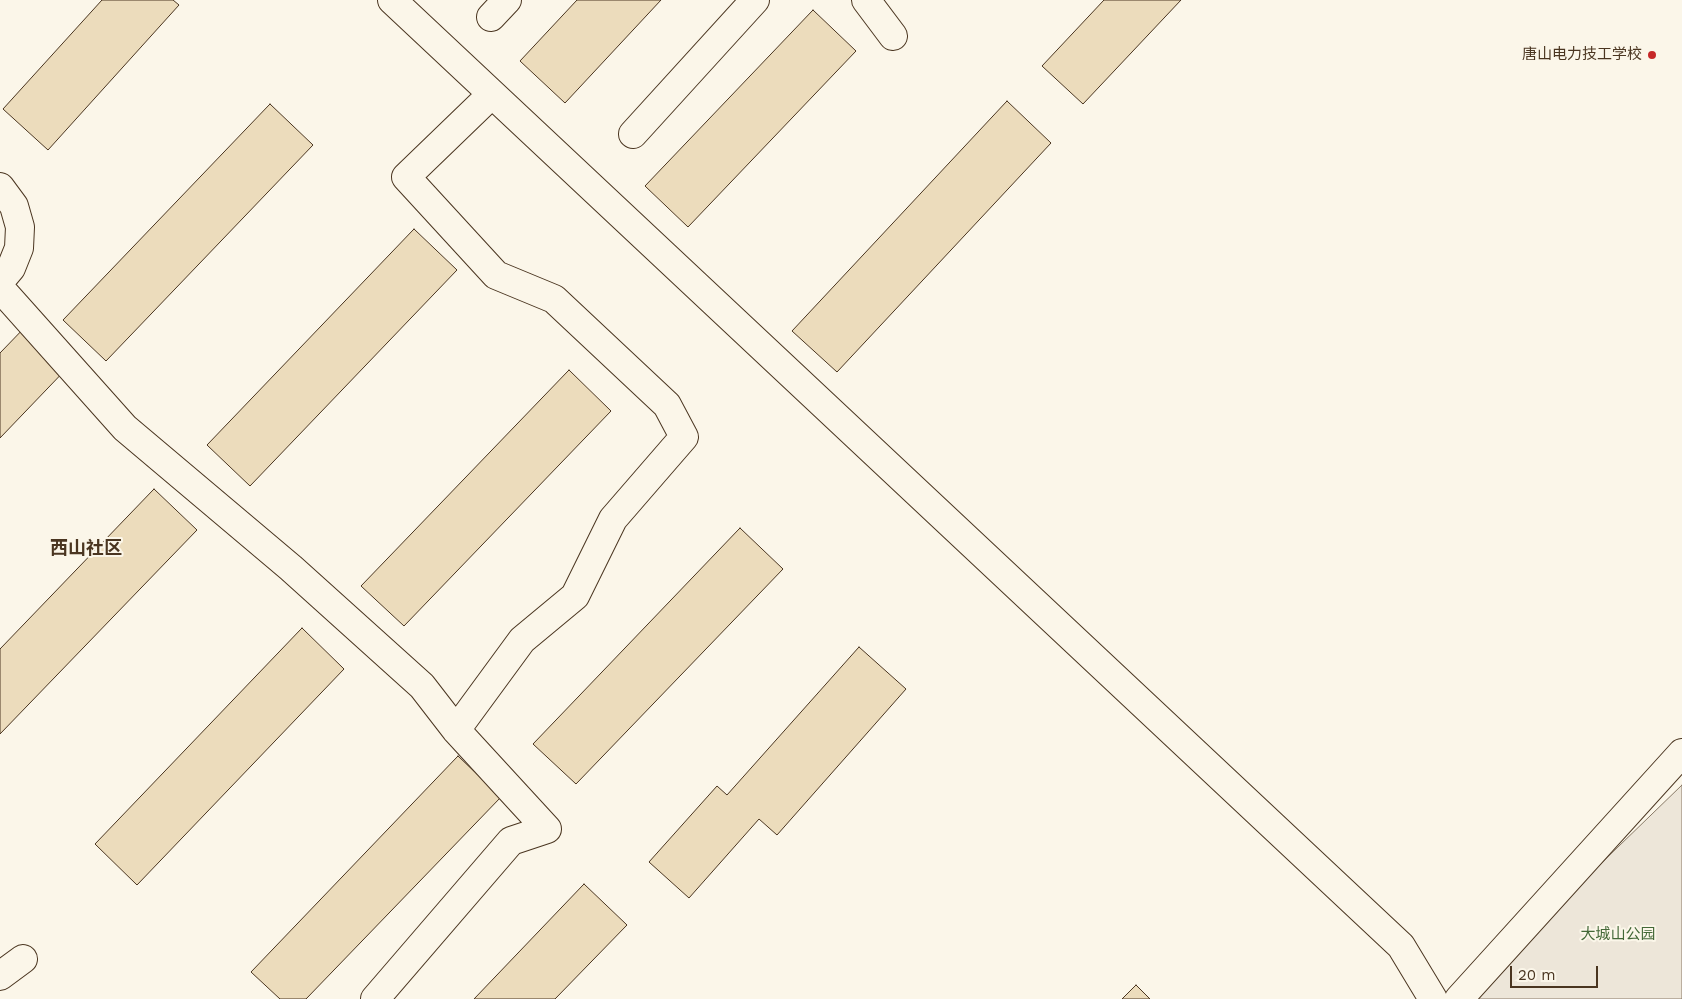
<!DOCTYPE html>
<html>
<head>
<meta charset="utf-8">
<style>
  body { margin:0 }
  #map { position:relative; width:1682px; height:999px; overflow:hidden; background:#fbf6e9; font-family:"Work Sans",sans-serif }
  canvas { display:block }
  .scale { position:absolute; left:1510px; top:966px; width:88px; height:22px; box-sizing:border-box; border:2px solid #4a3520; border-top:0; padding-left:6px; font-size:15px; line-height:18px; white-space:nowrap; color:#4a3520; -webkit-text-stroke:4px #fbf6e9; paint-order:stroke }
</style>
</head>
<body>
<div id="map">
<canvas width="1682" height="999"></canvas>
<div class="scale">20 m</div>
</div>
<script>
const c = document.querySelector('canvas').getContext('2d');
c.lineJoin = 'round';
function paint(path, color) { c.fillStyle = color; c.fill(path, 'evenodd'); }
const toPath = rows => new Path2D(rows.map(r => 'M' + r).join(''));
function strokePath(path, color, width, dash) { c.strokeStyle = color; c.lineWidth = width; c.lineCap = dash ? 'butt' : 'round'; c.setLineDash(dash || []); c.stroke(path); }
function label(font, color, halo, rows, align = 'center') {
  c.font = font + ' "Work Sans","Noto Sans SC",sans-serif'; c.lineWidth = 4; c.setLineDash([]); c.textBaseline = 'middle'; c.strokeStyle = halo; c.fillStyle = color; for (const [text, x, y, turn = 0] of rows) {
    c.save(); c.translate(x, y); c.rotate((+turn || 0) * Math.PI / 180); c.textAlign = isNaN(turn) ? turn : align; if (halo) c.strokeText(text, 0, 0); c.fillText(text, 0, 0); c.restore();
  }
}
const green = toPath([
  [1682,785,1682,999,1461,999,1682,785]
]);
paint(green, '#ede6d9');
strokePath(green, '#887966', 1);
const building = toPath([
  [102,0,173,0,179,5,48,150,3,109,102,0],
  [577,0,661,0,565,103,520,61,577,0],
  [1104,0,1181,0,1083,104,1042,66,1104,0],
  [813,10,856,51,688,227,645,186,813,10],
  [1007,101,1051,143,837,372,792,331,1007,101],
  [270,104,313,145,106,361,63,320,270,104],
  [414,229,457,270,250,486,207,445,414,229],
  [29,323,71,364,0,438,0,353,29,323],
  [569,370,611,411,404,626,361,586,569,370],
  [154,489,197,530,0,734,0,649,154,489],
  [740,528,783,569,576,784,533,744,740,528],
  [302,628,344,669,137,885,95,844,302,628],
  [859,647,906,689,777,835,759,819,689,898,649,862,717,786,727,795,859,647],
  [458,756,501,797,306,999,280,999,251,972,458,756],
  [584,884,627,925,555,999,474,999,584,884],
  [1136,985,1150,999,1122,999,1136,985]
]);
paint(building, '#ecdcbc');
strokePath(building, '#4a3520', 1);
const minor = toPath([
  [392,0,1401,946,1433,999],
  [866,0,893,36],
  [491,17,507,0],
  [633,134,755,0],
  [0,187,14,206,20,227,19,248,11,268,0,281],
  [0,288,125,428,291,568,422,686,456,730,547,829,511,841,375,999],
  [456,730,522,640,575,596,613,519,684,437,667,405,554,299,496,275,406,177,492,94],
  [0,976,23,959],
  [1459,999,1682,753]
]);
strokePath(minor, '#4a3520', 30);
strokePath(minor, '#fbf6e9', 28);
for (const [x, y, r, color] of [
  [1652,55,5,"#c62828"]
]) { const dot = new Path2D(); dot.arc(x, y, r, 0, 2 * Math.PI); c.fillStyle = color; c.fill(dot); strokePath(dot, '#fbf6e9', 2); }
label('15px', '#4a3520', '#fbf6e9', [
  ["唐山电力技工学校",1642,55]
], 'right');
label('15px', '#436837', '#fbf6e9', [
  ["大城山公园",1618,935]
]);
label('bold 18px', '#4a3520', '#fbf6e9', [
  ["西山社区",86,549]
]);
</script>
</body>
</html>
